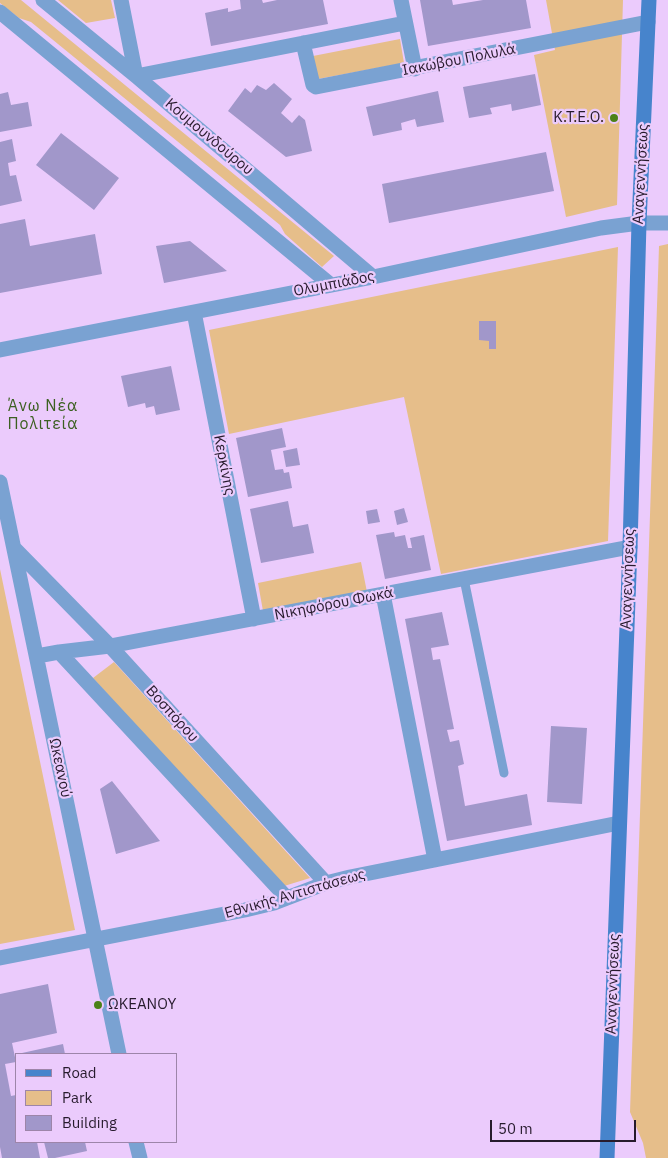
<!DOCTYPE html>
<html>
<head>
<meta charset="utf-8">
<style>
  body { margin:0 }
  #map { position:relative; width:668px; height:1158px; overflow:hidden; background:#ebcbfc; font-family:"IBM Plex Sans",sans-serif }
  canvas { display:block }
  .legend { position:absolute; left:15px; top:1053px; width:162px; height:90px; box-sizing:border-box; background:#ebcbfc; border:1px solid #9d85a9; margin:0; padding:6px 9px; list-style:none; font-size:15px; color:#271b2d }
  .legend li { display:flex; align-items:center; gap:10px; height:25px }
  .legend b { width:25px; border:1px solid #9d85a9 }
  .scale { position:absolute; left:490px; top:1120px; width:146px; height:22px; box-sizing:border-box; border:2px solid #271b2d; border-top:0; padding-left:6px; font-size:15px; line-height:18px; white-space:nowrap; color:#271b2d; -webkit-text-stroke:4px #ebcbfc; paint-order:stroke }
</style>
</head>
<body>
<div id="map">
<canvas width="668" height="1158"></canvas>
<ul class="legend">
<li><b style="height:6px;background:#4784cc"></b>Road</li>
<li><b style="height:14px;background:#e6be8a"></b>Park</li>
<li><b style="height:14px;background:#a197ca"></b>Building</li>
</ul>
<div class="scale">50 m</div>
</div>
<script>
const c = document.querySelector('canvas').getContext('2d');
c.lineJoin = 'round';
function paint(path, color) { c.fillStyle = color; c.fill(path, 'evenodd'); }
const toPath = rows => new Path2D(rows.map(r => 'M' + r).join(''));
function strokePath(path, color, width, dash) { c.strokeStyle = color; c.lineWidth = width; c.lineCap = dash ? 'butt' : 'round'; c.setLineDash(dash || []); c.stroke(path); }
function label(font, color, halo, rows, align = 'center') {
  c.font = font + ' "IBM Plex Sans",sans-serif'; c.lineWidth = 4.5; c.setLineDash([]); c.textBaseline = 'middle'; c.strokeStyle = halo; c.fillStyle = color; for (const [text, x, y, turn = 0] of rows) {
    c.save(); c.translate(x, y); c.rotate((+turn || 0) * Math.PI / 180); c.textAlign = isNaN(turn) ? turn : align; if (halo) c.strokeText(text, 0, 0); c.fillText(text, 0, 0); c.restore();
  }
}
paint(toPath([
  [0,0,21,0,334,256,322,267,285,234,280,225,31,22,19,18,0,3],
  [58,0,111,0,115,18,86,23],
  [546,0,623,0,617,205,566,217,534,55,555,50],
  [400,39,404,63,318,79,313,56],
  [668,244,668,1158,646,1158,643,1143,630,1112,659,246],
  [618,247,608,541,441,574,404,397,229,434,209,330],
  [361,562,367,592,263,611,258,583],
  [0,569,75,930,0,944],
  [114,662,310,878,281,887,93,678]
]), '#e6be8a');
paint(toPath([
  [240,0,262,0,263,3,277,0,323,0,328,24,211,46,205,13,228,8,228,12,241,9],
  [420,0,452,0,453,5,483,0,526,0,531,28,428,46],
  [535,74,541,105,512,111,511,104,490,108,492,114,469,118,463,87],
  [274,83,292,99,281,113,292,123,299,115,305,120,312,151,286,157,228,111,245,88,251,93,257,85,266,90],
  [438,91,444,122,417,127,415,119,401,123,402,130,373,136,366,107],
  [8,92,11,105,28,102,32,126,0,132,0,94],
  [61,133,119,178,94,210,36,165],
  [12,139,16,161,8,163,10,176,16,175,22,201,0,206,0,142],
  [546,152,554,191,389,223,382,184],
  [25,219,30,246,95,234,102,274,0,293,0,224],
  [190,241,227,271,164,283,156,246],
  [479,321,496,321,496,349,489,349,489,341,479,340],
  [171,366,180,410,156,415,154,406,146,408,145,403,128,407,121,376],
  [282,428,286,447,271,450,275,470,283,469,284,473,289,472,292,488,248,497,236,438],
  [297,448,300,465,286,467,283,451],
  [288,501,293,527,308,524,314,553,261,563,250,509],
  [404,508,408,522,397,525,394,511],
  [377,509,380,522,368,524,366,511],
  [394,532,395,537,405,535,408,548,412,548,410,538,424,535,431,570,385,579,376,535],
  [442,612,449,645,431,648,433,660,440,659,454,729,447,730,450,742,459,740,464,764,458,766,465,806,527,794,532,825,447,841,405,619],
  [551,726,587,728,582,804,547,802],
  [112,781,160,841,116,854,100,789],
  [48,984,57,1033,12,1043,16,1062,5,1064,11,1096,16,1095,16,1142,22,1143,37,1142,40,1158,2,1158,0,1147,0,994],
  [63,1044,65,1054,22,1054,22,1053],
  [44,1142,85,1142,87,1151,55,1158,48,1158]
]), '#a197ca');
strokePath(toPath([
  [464,579,504,773]
]), '#7aa2d2', 9);
strokePath(toPath([
  [43,0,136,76,373,277],
  [121,0,136,76,405,23],
  [401,0,415,69],
  [0,12,331,285],
  [303,43,313,85,316,87,648,22],
  [194,312,254,619],
  [0,350,373,277,601,228,639,223,668,223],
  [0,482,119,1054],
  [14,548,110,646,326,883],
  [383,594,435,860],
  [59,652,287,898],
  [37,656,59,652,110,646,630,547],
  [0,958,245,910,274,903,326,883,350,877,619,823],
  [136,1142,140,1158]
]), '#7aa2d2', 15);
strokePath(toPath([
  [607,1158,630,547,639,223,649,0]
]), '#4784cc', 15);
for (const [x, y, r, color] of [
  [614,118,5,"#4b8118"],
  [98,1005,5,"#4b8118"]
]) { const dot = new Path2D(); dot.arc(x, y, r, 0, 2 * Math.PI); c.fillStyle = color; c.fill(dot); strokePath(dot, '#ebcbfc', 2); }
label('15px', '#271b2d', '#ebcbfc', [
  ["Ιακώβου Πολυλά",459,60,-11],
  ["Κουμουνδούρου",209,137,40],
  ["Αναγεννήσεως",641,174,-87],
  ["Ολυμπιάδος",334,284,-11],
  ["Κερκίνης",224,465,79],
  ["Αναγεννήσεως",628,579,-88],
  ["Νικηφόρου Φωκά",334,604,-11],
  ["Βοσπόρου",172,714,48],
  ["Ωκεανού",60,768,78],
  ["Εθνικής Αντιστάσεως",295,894,-16],
  ["Αναγεννήσεως",613,984,-88]
]);
label('15px', '#271b2d', '#ebcbfc', [
  ["K.T.E.O.",604,118],
  ["ΩΚΕΑΝΟΥ",108,1005,"left"]
], 'right');
c.letterSpacing = '1px';
label('16px', '#3c6021', '#ebcbfc', [
  ["Άνω Νέα",43,406],
  ["Πολιτεία",43,424]
]);
c.letterSpacing = '0px';
</script>
</body>
</html>
